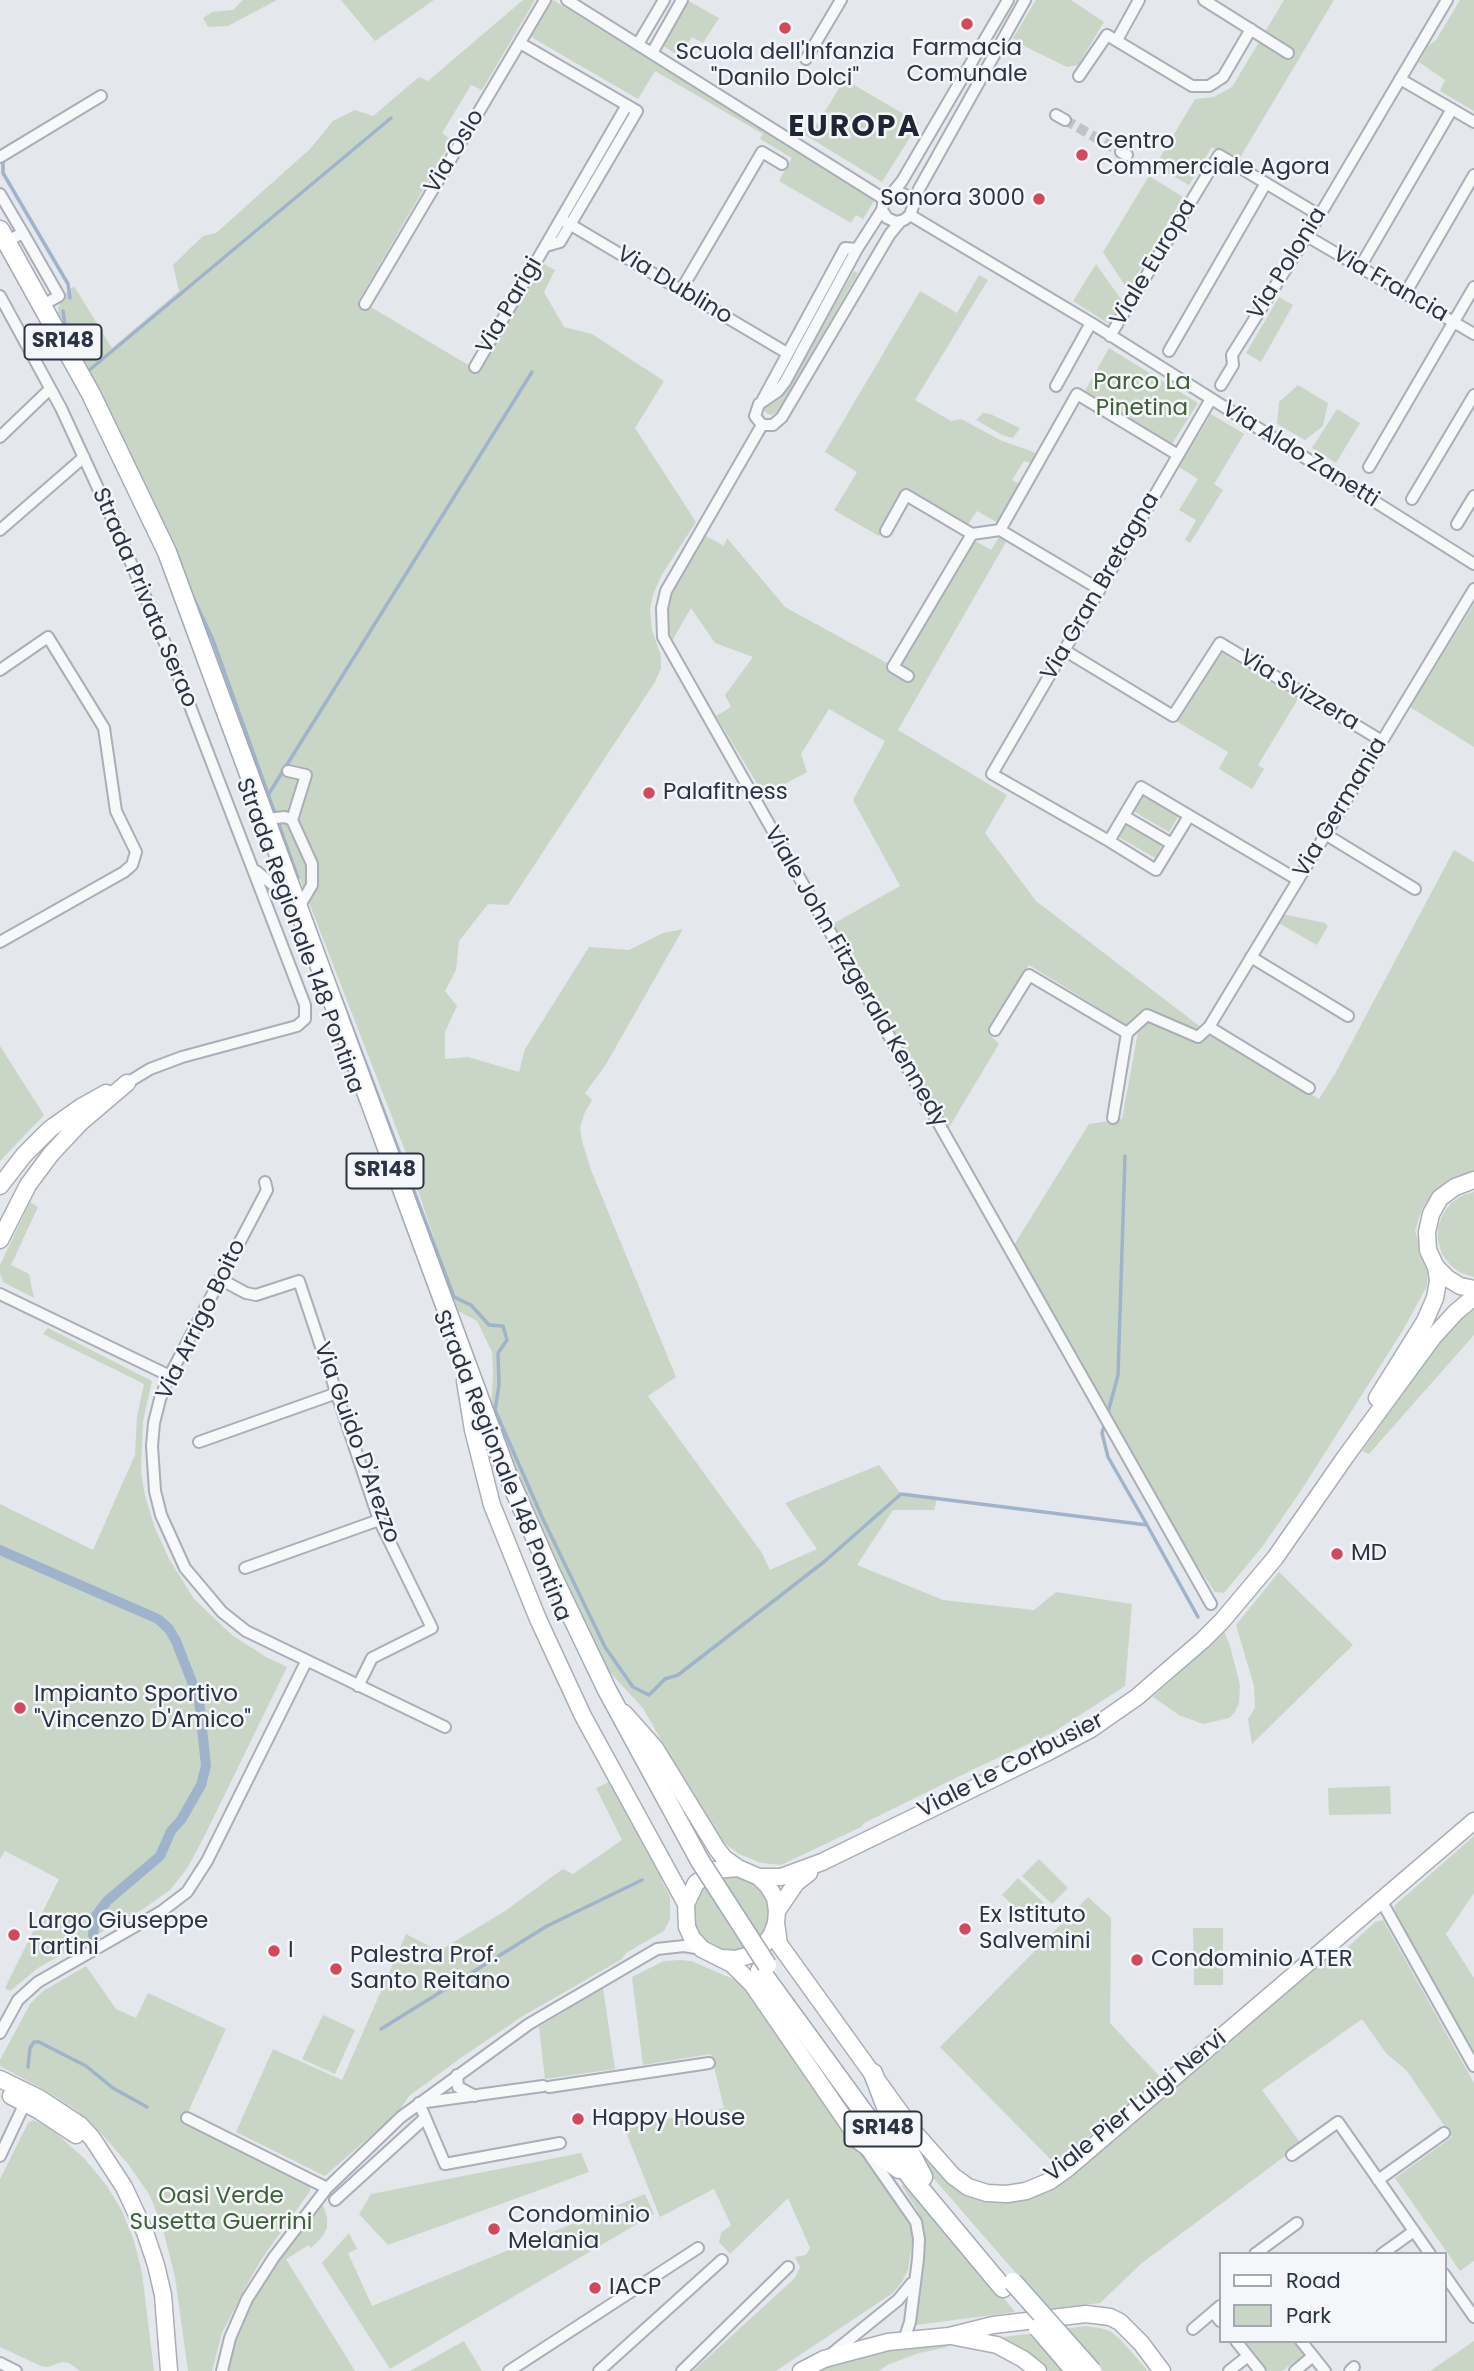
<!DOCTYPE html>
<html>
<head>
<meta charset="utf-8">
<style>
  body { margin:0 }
  #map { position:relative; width:1474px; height:2371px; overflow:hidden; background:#e4e7ec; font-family:Poppins,sans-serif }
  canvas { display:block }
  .legend { position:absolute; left:1219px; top:2252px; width:228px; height:91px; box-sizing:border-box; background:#f4f6f9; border:2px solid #a4a8b1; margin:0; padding:9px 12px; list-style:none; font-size:21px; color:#2b3445 }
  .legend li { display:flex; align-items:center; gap:14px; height:35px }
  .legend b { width:35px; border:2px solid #a4a8b1 }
</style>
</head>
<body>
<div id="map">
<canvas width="1474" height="2371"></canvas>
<ul class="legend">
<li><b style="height:9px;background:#fff"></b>Road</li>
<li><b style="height:19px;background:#c9d6c5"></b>Park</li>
</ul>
</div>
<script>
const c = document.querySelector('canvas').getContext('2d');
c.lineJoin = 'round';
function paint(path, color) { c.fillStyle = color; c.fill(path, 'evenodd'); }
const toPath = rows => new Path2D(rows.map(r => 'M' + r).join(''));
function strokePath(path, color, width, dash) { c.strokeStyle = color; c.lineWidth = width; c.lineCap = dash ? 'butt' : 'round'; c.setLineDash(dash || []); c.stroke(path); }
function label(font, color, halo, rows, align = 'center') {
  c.font = font + ' Poppins,sans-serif'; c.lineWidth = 5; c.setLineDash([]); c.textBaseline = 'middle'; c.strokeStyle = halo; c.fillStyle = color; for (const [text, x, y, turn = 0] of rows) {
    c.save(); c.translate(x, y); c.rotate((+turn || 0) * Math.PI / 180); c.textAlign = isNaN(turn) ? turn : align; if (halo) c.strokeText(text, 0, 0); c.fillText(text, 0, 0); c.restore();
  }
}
paint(toPath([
  [243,0,277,0,228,26,208,27,203,18,212,12,233,10],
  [341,0,434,0,375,41],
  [523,0,535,0,482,90,471,85,442,133,452,140,359,300,480,372,542,263,555,270,544,292,564,327,592,334,664,381,635,428,696,522,661,576,653,595,650,610,652,630,661,656,661,668,655,682,508,905,488,904,459,941,456,970,445,991,457,1006,445,1032,445,1059,468,1057,519,1072,525,1049,589,947,629,950,663,933,683,929,605,1066,585,1093,592,1100,584,1114,580,1128,582,1141,591,1170,676,1377,648,1396,762,1553,770,1570,817,1549,785,1503,879,1465,901,1494,937,1499,934,1510,893,1510,857,1565,943,1600,1034,1610,1056,1592,1132,1604,1125,1686,1052,1733,978,1767,864,1823,861,1827,781,1865,761,1863,739,1854,724,1843,720,1844,643,1708,601,1663,539,1530,491,1408,493,1374,492,1352,477,1321,458,1311,404,1148,197,613,115,425,58,314,58,308,64,295,74,286,112,348,179,291,173,265,203,236,216,233,310,149,333,121,355,110,373,116,419,77,428,81],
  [553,0,873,199,874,201,863,219,856,215,851,223,779,181,792,158,760,139,763,134,655,71,638,99,531,37],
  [687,0,719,18,703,43,692,37,680,57,662,45],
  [1036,0,1071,0,1104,22,1078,65,1067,67,1012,40],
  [1284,0,1334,0,1238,161,1212,147,1189,185,1155,166,1195,99,1214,97,1232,87],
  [1460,0,1474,0,1474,111,1440,91,1445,80,1419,62,1428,46,1436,40],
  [832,72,919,123,882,182,802,133,807,125,817,125,839,88,825,84],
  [1149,176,1183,197,1128,290,1103,252],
  [1096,264,1123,302,1109,324,1073,301],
  [854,271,858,273,778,412,771,415,766,413,763,407,786,389],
  [979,275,988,280,915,400,951,421,961,419,1000,440,1036,453,1031,463,1024,461,1012,480,1020,484,998,523,977,511,967,526,906,491,879,536,834,510,857,472,825,452,920,291,957,313],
  [1279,297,1293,305,1261,362,1246,353],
  [1109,348,1198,403,1172,444,1085,391],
  [1298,385,1328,403,1323,426,1305,440,1277,424,1279,402],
  [1337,409,1360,423,1336,463,1312,448],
  [983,413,990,414,1020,428,1013,438,1002,435,976,420],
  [1211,414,1244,434,1214,484,1223,490,1190,543,1185,540,1196,520,1179,510,1198,479,1179,467],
  [704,535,724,546,727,538,785,607,898,669,972,539,991,550,999,537,1006,542,898,730,1007,795,985,833,1036,901,1198,1025,1319,1099,1336,1072,1454,850,1474,862,1474,1172,1442,1185,1422,1209,1415,1231,1428,1268,1427,1286,1403,1330,1302,1489,1262,1547,1224,1593,1215,1592,1196,1564,1014,1245,1089,1124,1122,1119,1138,1032,1029,965,989,1034,999,1044,948,1129,833,924,900,886,853,800,885,741,829,709,801,754,807,772,764,795,716,716,731,707,725,695,753,657,715,643,691,608,672,641,668,627,667,609,672,589],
  [1474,604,1474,747,1410,707],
  [1219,651,1298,699,1258,765,1264,769,1252,789,1219,769,1228,752,1176,721],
  [1143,794,1179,815,1169,832,1133,811],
  [1126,825,1162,845,1155,858,1119,837],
  [1282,914,1325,923,1328,926,1317,945,1277,922],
  [0,1046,44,1115,0,1161],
  [1474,1192,1474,1277,1461,1273,1450,1265,1442,1254,1438,1241,1438,1227,1443,1214,1451,1203,1463,1195],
  [30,1202,38,1207,11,1265,29,1274,34,1298,3,1282,0,1273,0,1265],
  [1474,1309,1474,1335,1369,1454,1362,1451,1430,1355,1455,1325],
  [48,1328,152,1381,143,1421,141,1472,145,1496,155,1528,169,1559,194,1599,232,1635,266,1657,287,1667,204,1837,188,1867,170,1890,143,1909,38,1968,10,1991,5,1988,59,1879,5,1851,0,1859,0,1504,93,1550,135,1455,137,1416,144,1384,43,1334],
  [1279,1572,1353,1645,1252,1744,1248,1719,1255,1708,1254,1686,1236,1625],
  [1224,1631,1230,1646,1240,1685,1239,1703,1235,1712,1229,1718,1203,1724,1179,1715,1153,1697],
  [609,1782,663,1877,661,1879,670,1897,670,1919,664,1931,626,1953,622,1959,523,2016,462,2057,409,2096,399,2111,325,2176,236,2132,273,2049,342,2080,406,1934,439,1951,505,1911,563,1869,573,1874,622,1840,596,1788],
  [1390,1786,1391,1814,1329,1815,1328,1788],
  [1474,1836,1474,1893,1446,1934,1474,1978,1474,2054,1397,1916,1394,1906],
  [1039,1859,1068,1888,1052,1904,1022,1876],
  '693 1914a38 38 0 1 1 76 0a38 38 0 1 1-76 0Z',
  [1018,1878,1048,1907,1032,1924,1002,1895],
  [1088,1897,1111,1918,1110,2023,1161,2078,1055,2164,940,2047],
  [1383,1920,1474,2083,1474,2261,1460,2271,1395,2178,1452,2137,1407,2071,1386,2053,1362,2019,1262,2090,1301,2144,1142,2263,1100,2303,1047,2309,922,2165,890,2105,951,2181,1030,2195,1316,1961,1335,1959,1375,1922],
  [1193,1928,1223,1928,1223,1985,1194,1985],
  [680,1960,691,1961,740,1982,906,2213,913,2237,908,2270,902,2282,893,2293,776,2371,693,2371,795,2278,800,2267,795,2257,806,2255,810,2248,788,2198,730,2254,719,2242,721,2233,731,2225,714,2189,660,2217,624,2127,724,2108,711,2054,643,2065,632,1977,664,1961],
  [86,1966,116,2009,136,2018,148,1993,226,2029,183,2123,310,2184,310,2191,261,2260,244,2290,222,2333,212,2371,188,2371,175,2277,162,2226,149,2194,128,2164,100,2132,76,2110,50,2093,0,2066,0,2060,30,2004,43,1991],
  [603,1988,615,2069,545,2079,539,2027],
  [323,2015,355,2030,335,2074,302,2059],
  [33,2120,51,2129,84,2158,107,2186,122,2211,134,2241,142,2273,154,2371,80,2371,69,2363,62,2362,48,2367,41,2366,0,2347,0,2179,28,2123],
  [581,2153,589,2172,388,2245,359,2214,371,2194],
  [907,2181,1015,2312,916,2325,917,2290,925,2246,924,2227,919,2213,902,2186],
  [645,2194,654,2214,390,2369,322,2263,349,2233,357,2249,348,2253,372,2306],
  [322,2202,327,2217,327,2228,322,2237,311,2248,309,2245,286,2259,355,2371,229,2371,233,2346,256,2294,283,2251],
  [1085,2326,1100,2328,1110,2331,1120,2339,1148,2371,1103,2371,1063,2329],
  [1028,2334,1032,2334,1067,2371,1049,2371,1022,2349,995,2338],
  [946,2340,948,2347,919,2353,887,2365,879,2371,814,2371,839,2361],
  [464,2341,482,2371,410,2371],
  [1245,2341,1295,2341,1305,2354,1282,2371,1268,2371],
  [1474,2341,1474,2371,1430,2371]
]), '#c9d6c5');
strokePath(toPath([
  [3,162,3,173,68,284,70,298],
  [63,311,65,325,80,357],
  [87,372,391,118],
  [192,595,213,640,298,878],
  [268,795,532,372],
  [340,995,454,1297,471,1305,489,1325,503,1326,507,1340,498,1353,499,1385,495,1410,542,1517,605,1647,633,1687,649,1695,665,1679,678,1675,825,1561,901,1494,1147,1525,1108,1457,1102,1433,1105,1423],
  [1107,1416,1118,1375,1125,1156],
  [1147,1525,1198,1617],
  [381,2029,547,1926,642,1880],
  [28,2067,30,2048,34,2042,39,2042,86,2066,113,2088,147,2107]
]), '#9fb4cc', 3.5);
strokePath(toPath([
  [0,1550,158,1619,169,1629,176,1641,199,1700,206,1766,201,1785,181,1820,171,1831,160,1856,107,1901,95,1917,93,1935]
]), '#9fb4cc', 10);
strokePath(toPath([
  [1065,120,1121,152]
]), '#bfc3cb', 10, [10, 5]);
const street = toPath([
  [567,0,884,199],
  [1204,0,1288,53],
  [1117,40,1139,0],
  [520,43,637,111,560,242,546,246],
  [638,44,664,0],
  [652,53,682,0],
  [806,59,841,0],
  [1079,76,1107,35,1192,86,1209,86,1223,77,1251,29],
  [1400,79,1474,122],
  [1056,115,1065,120],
  [1121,152,1127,155],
  [0,157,101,96],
  [893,192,902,181,1008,0],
  [0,194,23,233],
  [913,205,908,196,898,192,893,192,884,199,882,210,887,218,896,222,904,220,910,215,919,189,1025,0],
  [910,215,1091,323,1474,564],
  [566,222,787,353],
  [1305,235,1474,334],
  [7,241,23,233,59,296,43,305],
  [1360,267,1452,109],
  [681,290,762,152,782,164],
  [1405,294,1474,175],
  [0,296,61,408,115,525,175,667,305,1005,305,1019,297,1026,182,1057,150,1069,127,1083],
  [365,304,545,0],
  [1110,336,1219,155,1319,215],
  [1169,351,1266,183],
  [475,367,627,105],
  [1221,385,1233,365,1232,355,1324,208,1447,0],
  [1056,386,1091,323],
  [1211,399,992,774,1109,841,1141,787,1298,880],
  [762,401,845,248,857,249],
  [762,425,666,591,662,608,663,637,1211,1604],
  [762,425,755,416,759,404,778,391,785,382,857,249,882,210],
  [762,425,773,425,782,417,890,234,900,222],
  [0,437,50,389],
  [1369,467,1474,287],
  [1412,499,1474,395],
  [1457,524,1474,496],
  [0,530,84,457],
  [1000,530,1099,589],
  [886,531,906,495,972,534],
  [1064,650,1173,716,1220,643,1382,741],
  [0,670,48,637,104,728,116,811,136,852,132,865,124,872,0,942],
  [908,676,893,667,972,534,1000,530,1077,394,1178,455],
  [288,771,306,775,292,820],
  [1124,816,1172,844],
  [266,819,285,817,292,820,312,864,312,885,299,907],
  [1325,834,1415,889],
  [1109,841,1156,870,1189,816],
  [256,871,287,896],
  [1251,957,1348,1016],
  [995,1030,1029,975,1127,1033],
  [1309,1088,1209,1027,1474,589],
  [1113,1118,1127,1033,1147,1015,1198,1037,1209,1027],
  [265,1182,267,1190,168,1379,160,1399,154,1423,152,1446,155,1491,161,1515,185,1568,222,1612,246,1631,445,1727],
  [220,1279,246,1293,256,1295,299,1281,379,1520,432,1628,372,1658,358,1686],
  [0,1294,170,1376],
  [199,1442,337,1393],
  [245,1568,379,1520],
  [1382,1902,1474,2066],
  [0,2033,18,2000,38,1982,162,1911,187,1892,207,1861,306,1662],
  [457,2075,458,2087,475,2096],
  [543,2086,419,2103,445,2164,560,2143],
  [549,2087,709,2063],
  [187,2118,327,2188],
  [866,2150,916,2222,919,2239,918,2259,910,2322,904,2340],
  [1292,2155,1338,2122,1430,2254],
  [0,2156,25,2103],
  [1378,2180,1444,2133],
  [335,2200,425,2118],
  [1255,2254,1297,2223],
  [1382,2254,1414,2231],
  [1444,2274,1474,2317],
  [1220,2306,1213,2312,1220,2321],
  [1193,2329,1213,2312],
  [1236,2341,1260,2371],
  [830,2355,898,2300,912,2283],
  [1313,2356,1325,2371],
  [0,2363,16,2371],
  [222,2371,230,2338,247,2299,274,2257,327,2188,401,2117,529,2024,657,1949,684,1946,702,1949],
  [509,2371,698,2248],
  [599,2371,722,2260],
  [682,2371,788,2267],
  [1229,2371,1248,2356],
  [1295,2371,1313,2356,1301,2341],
  [1350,2371,1354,2367]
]);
const secondary = toPath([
  [1474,1180,1455,1187,1440,1198,1431,1214,1427,1232,1428,1250,1436,1267,1447,1278,1460,1286,1474,1289],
  [0,1186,24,1155,50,1129,81,1107,106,1093],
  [0,1240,28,1185,51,1154,80,1123,127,1083],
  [465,1381,473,1430,492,1505,538,1619,583,1716,686,1904],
  [1377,1398,1425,1321,1435,1298,1438,1281,1436,1267],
  [624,1713,655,1748,717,1849,724,1858,738,1868],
  [759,1877,781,1877,822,1862,1048,1752,1091,1729,1137,1697,1203,1640,1222,1621,1275,1558,1346,1456,1434,1336,1456,1312,1474,1297],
  [777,1911,796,1883,809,1873],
  [776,1923,779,1944,915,2133,953,2176,968,2187,987,2193,1007,2194,1026,2191,1050,2181,1068,2168,1474,1821],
  [722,1958,736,1959,750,1955,762,1947,771,1936,776,1923,777,1911,775,1898,768,1886,759,1877,738,1868,715,1870,696,1883,686,1904,687,1927,692,1938,702,1949,732,1964,752,1984,859,2140],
  [0,2079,39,2098,80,2125,92,2138,124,2187,145,2232,156,2265,163,2295,169,2371],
  [11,2096,38,2110,76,2135],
  [951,2336,997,2345,1023,2359,1038,2371],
  [801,2371,824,2359,888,2342,949,2336,993,2325,1086,2314,1110,2317,1120,2322,1141,2343,1162,2371]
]);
const primary = toPath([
  [0,230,91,394,167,552,508,1476,550,1571,607,1690,700,1861],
  [760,1970,913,2180,1003,2288],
  [873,2073,886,2107,923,2177],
  [859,2140,899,2169]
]);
strokePath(street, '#a9aeb7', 14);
strokePath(secondary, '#a9aeb7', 19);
strokePath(primary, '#a3abb8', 21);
strokePath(street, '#f7f8fa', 10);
strokePath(secondary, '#fff', 16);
strokePath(primary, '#fff', 18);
const primaryBridge = toPath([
  [700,1861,767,1965],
  [1013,2282,1092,2371],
  [1038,2328,1075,2371]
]);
strokePath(primaryBridge, '#a3abb8', 21, []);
strokePath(primaryBridge, '#fff', 18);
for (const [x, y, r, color] of [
  [967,24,7,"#d1495b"],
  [785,28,7,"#d1495b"],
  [1082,155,7,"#d1495b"],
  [1039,199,7,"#d1495b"],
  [649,793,7,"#d1495b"],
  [1337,1554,7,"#d1495b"],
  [20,1708,7,"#d1495b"],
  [965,1929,7,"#d1495b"],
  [14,1935,7,"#d1495b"],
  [274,1951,7,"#d1495b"],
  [1137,1960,7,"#d1495b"],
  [336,1969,7,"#d1495b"],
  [578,2119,7,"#d1495b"],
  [494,2229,7,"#d1495b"],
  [595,2288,7,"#d1495b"]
]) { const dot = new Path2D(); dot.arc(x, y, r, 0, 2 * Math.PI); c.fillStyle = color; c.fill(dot); strokePath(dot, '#f4f6f9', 2.5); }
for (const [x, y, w] of [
  [63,342,77],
  [385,1171,77],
  [883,2129,77]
]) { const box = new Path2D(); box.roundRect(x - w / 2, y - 17.5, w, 35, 5); c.fillStyle = '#f4f6f9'; c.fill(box); strokePath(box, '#2b3445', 2); }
label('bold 21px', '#2b3445', null, [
  ["SR148",63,342],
  ["SR148",385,1171],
  ["SR148",883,2129]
]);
label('23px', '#2b3445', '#f4f6f9', [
  ["Farmacia",967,49,"center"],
  ["Comunale",967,75,"center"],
  ["Scuola dell'Infanzia",785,53,"center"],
  ["\"Danilo Dolci\"",785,79,"center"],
  ["Centro",1096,142],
  ["Commerciale Agora",1096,168],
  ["Sonora 3000",1025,199,"right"],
  ["Palafitness",663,793],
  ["MD",1351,1554],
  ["Impianto Sportivo",34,1695],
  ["\"Vincenzo D'Amico\"",34,1721],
  ["Ex Istituto",979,1916],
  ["Salvemini",979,1942],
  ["Largo Giuseppe",28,1922],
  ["Tartini",28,1948],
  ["I",288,1951],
  ["Palestra Prof.",350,1956],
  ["Santo Reitano",350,1982],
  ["Condominio ATER",1151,1960],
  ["Happy House",592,2119],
  ["Condominio",508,2216],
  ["Melania",508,2242],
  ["IACP",609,2288]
], 'left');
label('23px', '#2b3445', '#f4f6f9', [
  ["Via Oslo",455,152,-59],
  ["Viale Europa",1154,263,-59],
  ["Via Polonia",1288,264,-58],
  ["Via Francia",1390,285,30],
  ["Via Dublino",674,286,31],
  ["Via Parigi",510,306,-60],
  ["Via Aldo Zanetti",1300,455,32],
  ["Via Gran Bretagna",1101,587,-60],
  ["Strada Privata Serao",144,598,67],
  ["Via Svizzera",1299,691,31],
  ["Via Germania",1341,808,-59],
  ["Strada Regionale 148 Pontina",299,936,70],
  ["Viale John Fitzgerald Kennedy",855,977,60],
  ["Via Arrigo Boito",202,1320,-64],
  ["Via Guido D'Arezzo",356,1443,70],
  ["Strada Regionale 148 Pontina",501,1466,68],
  ["Viale Le Corbusier",1011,1766,-27],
  ["Viale Pier Luigi Nervi",1136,2107,-39]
]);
label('23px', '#3f6138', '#f4f6f9', [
  ["Parco La",1142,383],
  ["Pinetina",1142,409],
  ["Oasi Verde",221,2197],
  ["Susetta Guerrini",221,2223]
]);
c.letterSpacing = '2px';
label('bold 30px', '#1d2536', '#f4f6f9', [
  ["EUROPA",855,128]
]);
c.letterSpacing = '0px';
</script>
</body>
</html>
